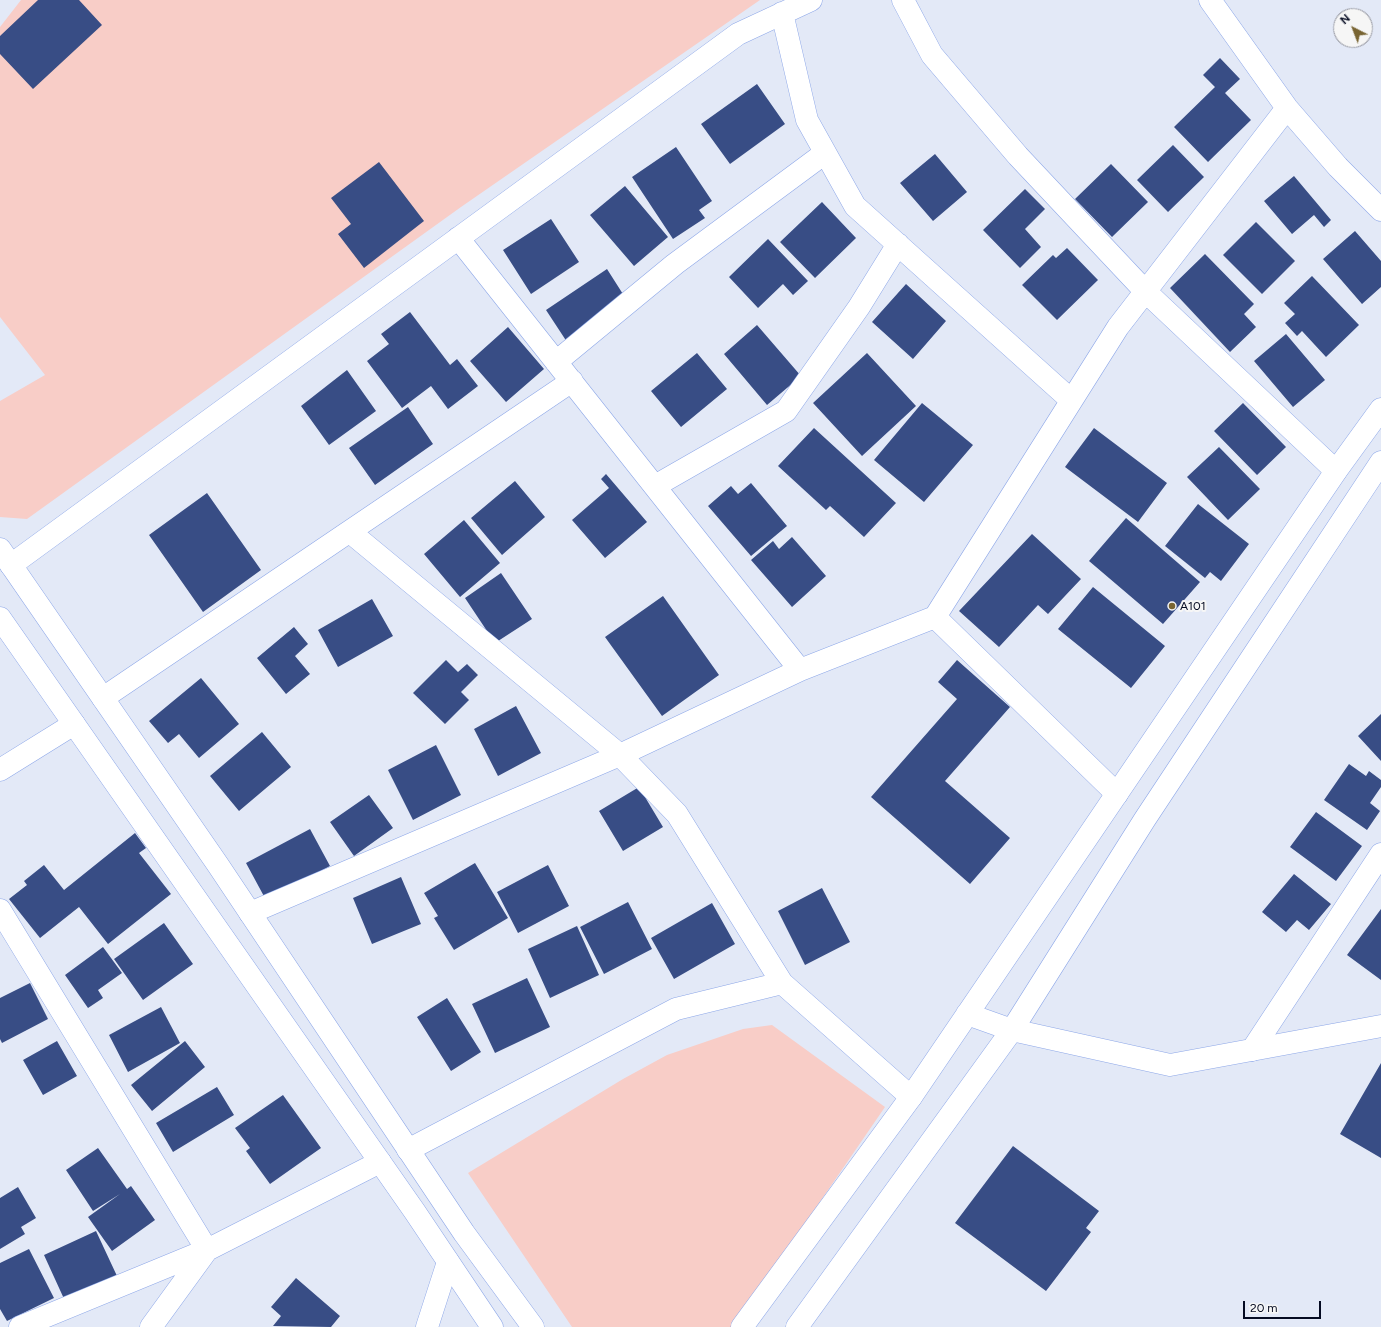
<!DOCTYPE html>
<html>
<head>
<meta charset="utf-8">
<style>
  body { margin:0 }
  #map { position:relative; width:1381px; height:1327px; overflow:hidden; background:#e3e9f7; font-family:Figtree,sans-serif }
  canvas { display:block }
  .north { position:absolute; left:1333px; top:8px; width:40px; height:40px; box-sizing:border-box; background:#f6f6f6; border:1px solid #9698a1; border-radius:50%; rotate:318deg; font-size:11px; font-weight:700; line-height:16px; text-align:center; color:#050b22 }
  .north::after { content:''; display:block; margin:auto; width:14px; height:18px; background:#786432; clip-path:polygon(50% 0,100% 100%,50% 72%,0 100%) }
  .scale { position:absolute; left:1243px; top:1301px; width:78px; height:18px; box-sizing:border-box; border:2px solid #050b22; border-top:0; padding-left:5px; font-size:12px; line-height:14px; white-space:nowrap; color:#050b22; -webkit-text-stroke:3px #f6f6f6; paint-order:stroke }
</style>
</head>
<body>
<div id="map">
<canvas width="1381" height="1327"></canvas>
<div class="north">N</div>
<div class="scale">20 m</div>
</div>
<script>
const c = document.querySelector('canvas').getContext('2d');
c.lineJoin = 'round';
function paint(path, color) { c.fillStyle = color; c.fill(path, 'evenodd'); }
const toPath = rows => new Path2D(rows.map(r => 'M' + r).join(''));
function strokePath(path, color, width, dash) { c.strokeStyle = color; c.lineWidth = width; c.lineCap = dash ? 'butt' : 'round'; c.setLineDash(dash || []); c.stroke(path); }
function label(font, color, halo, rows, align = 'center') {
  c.font = font + ' Figtree,sans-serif'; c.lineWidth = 4; c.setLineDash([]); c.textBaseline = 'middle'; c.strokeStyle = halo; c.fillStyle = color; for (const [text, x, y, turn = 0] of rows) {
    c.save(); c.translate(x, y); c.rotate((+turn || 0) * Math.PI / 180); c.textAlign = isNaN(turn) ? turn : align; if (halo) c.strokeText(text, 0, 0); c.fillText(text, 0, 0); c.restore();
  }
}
paint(toPath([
  [21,0,760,0,461,207,27,519,0,517,0,401,45,375,0,317,0,27],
  [772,1025,885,1107,734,1327,572,1327,468,1173,623,1079,667,1055,743,1029]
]), '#f8cdc7');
paint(toPath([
  [38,0,79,0,102,25,33,89,0,54,0,36],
  [1220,58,1240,79,1225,93,1251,120,1208,162,1174,127,1215,87,1203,75],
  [757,84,785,124,730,164,701,124],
  [1173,145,1204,177,1168,212,1137,180],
  [676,147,712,201,699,210,705,218,673,239,632,177],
  [935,154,967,192,933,221,900,183],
  [379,162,424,221,364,268,338,234,351,224,331,198],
  [1111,164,1148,202,1112,237,1075,199],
  [1294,176,1331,220,1324,227,1314,215,1292,234,1264,201],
  [625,186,668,237,634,266,590,215],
  [1025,189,1045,209,1025,229,1041,247,1020,268,983,230],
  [822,202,856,238,815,278,780,242],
  [551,219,579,262,531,294,503,250],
  [1256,222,1295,261,1262,294,1223,255],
  [1355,231,1381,261,1381,287,1362,304,1323,259],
  [768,239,808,281,793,295,783,284,758,308,729,277],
  [1067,248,1098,280,1057,320,1022,285,1053,255,1056,258],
  [1205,254,1254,304,1244,314,1256,327,1230,352,1170,288],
  [607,269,628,302,567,342,546,310],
  [1312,276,1359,325,1326,357,1302,331,1297,336,1285,323,1295,314,1284,303],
  [906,284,946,321,913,359,872,322],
  [410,312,450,365,457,359,478,386,448,409,431,386,402,408,367,361,389,344,381,334],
  [757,325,801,376,767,405,724,354],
  [508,327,544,369,506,402,470,361],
  [1286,334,1325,380,1293,407,1254,361],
  [697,353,727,389,681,427,651,391],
  [867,353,916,406,862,456,813,403],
  [347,370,376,411,329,445,301,406],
  [922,403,973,445,924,502,874,460],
  [1243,403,1286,447,1257,475,1214,431],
  [408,407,433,444,375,485,349,448],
  [814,428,896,503,864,537,830,506,826,510,778,466],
  [1094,428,1167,483,1138,522,1065,467],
  [1219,447,1260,489,1228,520,1187,477],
  [606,474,647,522,605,558,572,520,609,488,601,479],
  [515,481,545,517,502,555,471,518],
  [751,483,787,526,751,556,708,506,731,486,738,494],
  [207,493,261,570,203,612,149,535],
  [1198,504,1249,544,1221,581,1210,572,1205,578,1165,546],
  [1126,518,1200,582,1163,624,1089,561],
  [464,520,500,563,460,597,424,554],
  [1032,534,1081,579,1048,614,1038,605,999,647,959,611],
  [792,537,826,576,792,607,751,560,773,541,779,549],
  [501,573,532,619,495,643,465,598],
  [1093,587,1165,646,1131,688,1058,629],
  [663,596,719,675,662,716,605,637],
  [372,599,393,636,338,667,318,630],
  [294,627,308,644,295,656,310,674,286,694,257,658],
  [446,660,458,672,467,664,478,675,461,692,469,700,445,724,413,693],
  [957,660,1010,707,945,781,1010,838,970,884,871,797,957,699,938,682],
  [201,678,239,724,199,758,179,734,168,743,149,721],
  [516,706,541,753,498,776,474,729],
  [1381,714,1381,761,1358,736],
  [262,732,291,767,239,811,210,776],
  [436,745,461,795,413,820,388,770],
  [1349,764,1366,776,1369,771,1381,780,1381,787,1370,803,1380,811,1367,830,1324,800],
  [639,787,663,827,623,851,599,811],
  [369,795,393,828,354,856,330,822],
  [1316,812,1362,846,1336,881,1290,847],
  [310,829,330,866,266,900,246,863],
  [135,833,146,848,139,853,171,894,108,944,79,907,40,938,9,899,27,885,24,881,44,865,64,890],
  [475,863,508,918,454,950,434,918,438,916,424,893],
  [548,865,569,906,518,933,497,892],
  [1294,874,1331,904,1309,930,1297,920,1286,932,1262,912],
  [401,877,421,924,372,944,353,898],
  [822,888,850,942,805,965,778,911],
  [628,902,652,949,604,974,580,927],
  [712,903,735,944,674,979,651,938],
  [1381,909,1381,980,1347,955],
  [164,923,193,964,143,1000,114,959],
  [577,926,599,975,550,998,528,949],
  [103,947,122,973,98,990,103,998,88,1008,65,975],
  [527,978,550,1027,495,1053,472,1004],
  [30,983,48,1019,2,1043,0,1039,0,998],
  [447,998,481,1052,451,1071,417,1017],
  [161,1007,180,1043,128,1072,109,1035],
  [57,1041,77,1076,43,1095,23,1060],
  [185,1041,205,1067,152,1111,131,1085],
  [1381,1063,1381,1158,1340,1134],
  [217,1087,234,1115,173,1152,156,1123],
  [283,1095,321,1148,270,1184,246,1151,250,1148,235,1128],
  [1013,1146,1099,1211,1086,1228,1091,1232,1046,1291,955,1223],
  [98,1148,127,1189,131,1186,155,1220,112,1251,88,1217,120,1194,93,1211,66,1170],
  [18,1187,36,1218,21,1227,25,1234,0,1249,0,1198],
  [96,1231,117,1276,65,1301,44,1255],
  [29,1249,54,1298,7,1321,0,1309,0,1263],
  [296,1278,340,1316,331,1327,273,1326,281,1316,271,1307]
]), '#384d85');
const street = toPath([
  [903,0,932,55,1018,156,1145,291,1336,471],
  [1210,0,1287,108,1338,167,1381,210],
  [782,13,807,120,855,206,1071,400],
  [458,238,800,670],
  [556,362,675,264,825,153],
  [655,486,786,411,859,307,898,244],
  [350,532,620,755,677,814,782,983,911,1097],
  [11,565,738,34,811,0],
  [935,617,1117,794],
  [103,698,572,381],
  [0,770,74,724],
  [0,910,207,1250],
  [250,913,620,755,800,670,935,617,1118,327,1287,108],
  [1252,1050,1381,854],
  [408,1150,676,1009,782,983],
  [20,1327,207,1250,380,1162],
  [151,1327,207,1250],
  [427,1327,448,1262]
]);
const secondary = toPath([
  [0,549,218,865,464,1233,533,1327],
  [0,618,415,1212,492,1327],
  [967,1014,1012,1030,1170,1065,1381,1026],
  [742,1327,911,1097,1336,471,1381,409],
  [797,1327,1012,1030,1145,819,1381,462]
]);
strokePath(street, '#8da7e8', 23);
strokePath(secondary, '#8da7e8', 23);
strokePath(street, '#fff', 22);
strokePath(secondary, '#fff', 22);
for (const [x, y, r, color] of [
  [1172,606,4,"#786432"]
]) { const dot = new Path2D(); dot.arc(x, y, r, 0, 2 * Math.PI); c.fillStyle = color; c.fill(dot); strokePath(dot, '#f6f6f6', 1.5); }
label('12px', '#050b22', '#f6f6f6', [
  ["A101",1180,606]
], 'left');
</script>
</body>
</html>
